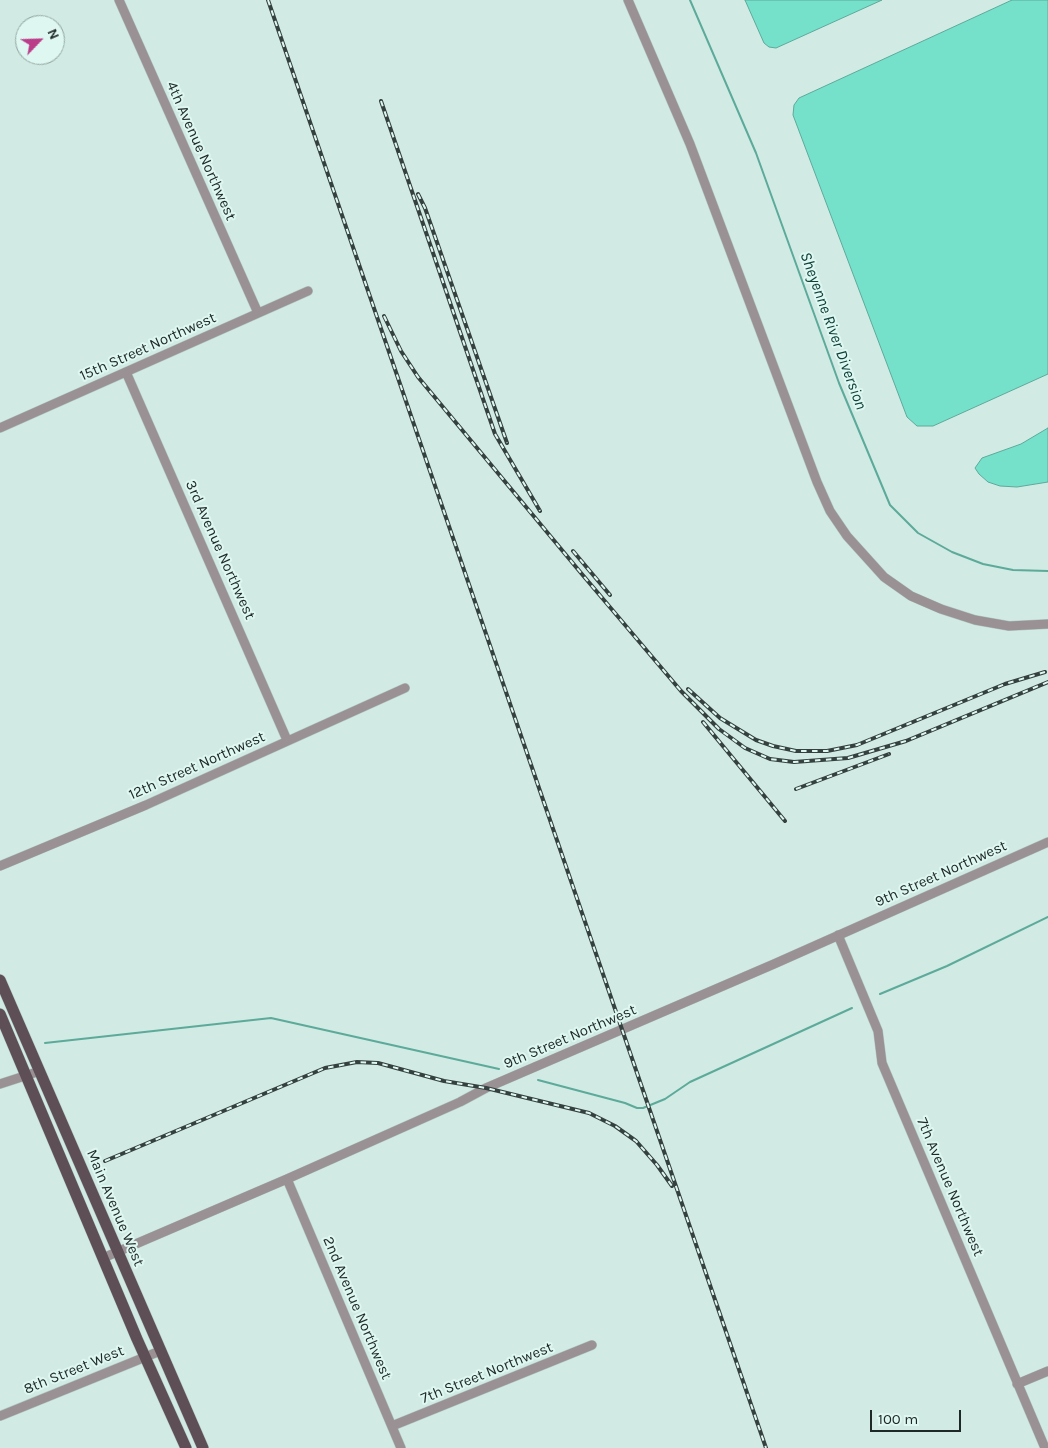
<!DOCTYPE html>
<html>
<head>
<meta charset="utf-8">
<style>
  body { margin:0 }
  #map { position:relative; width:1048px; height:1448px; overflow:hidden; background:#d1eae3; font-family:Karla,sans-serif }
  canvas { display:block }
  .north { position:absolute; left:15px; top:15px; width:50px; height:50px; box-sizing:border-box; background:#def7f1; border:1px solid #91a4a0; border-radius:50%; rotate:66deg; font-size:14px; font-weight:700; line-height:20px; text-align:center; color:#1e2826 }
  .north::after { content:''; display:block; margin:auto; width:18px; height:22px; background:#bb3d8a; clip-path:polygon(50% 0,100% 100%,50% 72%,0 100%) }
  .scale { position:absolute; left:870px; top:1410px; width:91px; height:22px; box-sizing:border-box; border:2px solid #1e2826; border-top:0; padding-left:6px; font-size:15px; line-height:18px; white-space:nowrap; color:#1e2826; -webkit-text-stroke:4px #def7f1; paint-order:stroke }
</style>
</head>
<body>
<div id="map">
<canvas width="1048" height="1448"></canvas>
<div class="north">N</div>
<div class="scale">100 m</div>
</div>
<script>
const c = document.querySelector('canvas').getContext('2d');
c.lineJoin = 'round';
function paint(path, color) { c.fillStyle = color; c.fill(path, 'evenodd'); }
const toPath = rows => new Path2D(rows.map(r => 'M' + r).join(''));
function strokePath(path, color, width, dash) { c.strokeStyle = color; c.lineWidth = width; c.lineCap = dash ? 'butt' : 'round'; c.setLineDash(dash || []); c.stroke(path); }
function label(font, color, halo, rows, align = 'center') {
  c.font = font + ' Karla,sans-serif'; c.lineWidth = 4; c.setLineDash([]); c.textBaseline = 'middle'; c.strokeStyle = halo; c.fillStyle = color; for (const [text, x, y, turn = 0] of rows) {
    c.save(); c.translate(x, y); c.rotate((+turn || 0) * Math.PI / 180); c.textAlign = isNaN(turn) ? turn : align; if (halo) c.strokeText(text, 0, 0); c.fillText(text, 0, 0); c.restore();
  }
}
const water = toPath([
  [745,0,882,0,776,48,769,47,764,43,745,0],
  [1012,0,1048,0,1048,374,933,426,917,426,907,417,793,115,794,105,799,98,1012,0],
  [1048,428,1048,482,1017,487,1000,486,988,482,979,474,975,468,982,458,1021,444,1048,428]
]);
paint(water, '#76e1cb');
strokePath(water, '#5caa9a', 1);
strokePath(toPath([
  [690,0,756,153,839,383,890,505,918,533,952,552,983,564,1013,570,1048,571],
  [880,994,947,966,1048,917],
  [45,1043,271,1018,499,1069],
  [538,1080,625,1103,637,1108,643,1108,665,1099,690,1082,852,1008]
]), '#5caa9a', 2);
const minor = toPath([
  [119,0,258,313],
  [628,0,690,144,817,482,830,511,847,536,884,577,911,596,941,609,975,620,1009,626,1048,624],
  [126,372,287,740],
  [0,428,308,291],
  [0,866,146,805,405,688],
  [838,935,878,1031,882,1063,1045,1448],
  [0,1084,40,1071],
  [287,1179,401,1448],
  [103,1258,287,1179,460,1102,486,1088,774,964,1048,842],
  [1017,1384,1048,1371],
  [0,1416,160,1351],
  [392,1426,592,1345]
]);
const major = toPath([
  [0,980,203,1448],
  [0,1014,137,1339,186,1448]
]);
strokePath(minor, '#b1c7c1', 10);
strokePath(major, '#b1c7c1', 12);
strokePath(minor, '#9a9195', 9);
strokePath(major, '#5e4e56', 11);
const rail = toPath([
  [268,0,766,1448],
  [381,101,495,434,540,511],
  [418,194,425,208,507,443],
  [384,316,401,351,418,377,581,573,681,691,719,729,745,748,770,759,794,762,848,758,906,741,1048,682],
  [573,551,610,595],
  [688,689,720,718,756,740,773,746,796,751,827,751,857,745,1005,684,1045,672],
  [703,722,785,821],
  [796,789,889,754],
  [105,1161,325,1068,357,1062,378,1063,444,1081,486,1088,589,1113,615,1126,636,1141,657,1165,672,1186]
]);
strokePath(rail, '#35413e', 4);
strokePath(rail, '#def7f1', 2, [5.5]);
label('15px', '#1e2826', '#def7f1', [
  ["4th Avenue Northwest",201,151,66],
  ["15th Street Northwest",148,347,-24],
  ["3rd Avenue Northwest",220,550,66],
  ["12th Street Northwest",197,766,-24],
  ["9th Street Northwest",941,874,-24],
  ["9th Street Northwest",570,1037,-23],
  ["7th Avenue Northwest",950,1187,67],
  ["Main Avenue West",115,1208,67],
  ["2nd Avenue Northwest",357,1308,67],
  ["8th Street West",74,1370,-22],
  ["7th Street Northwest",487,1373,-22]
]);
label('italic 16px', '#104139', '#def7f1', [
  ["Sheyenne River Diversion",833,331,70]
]);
</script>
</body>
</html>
